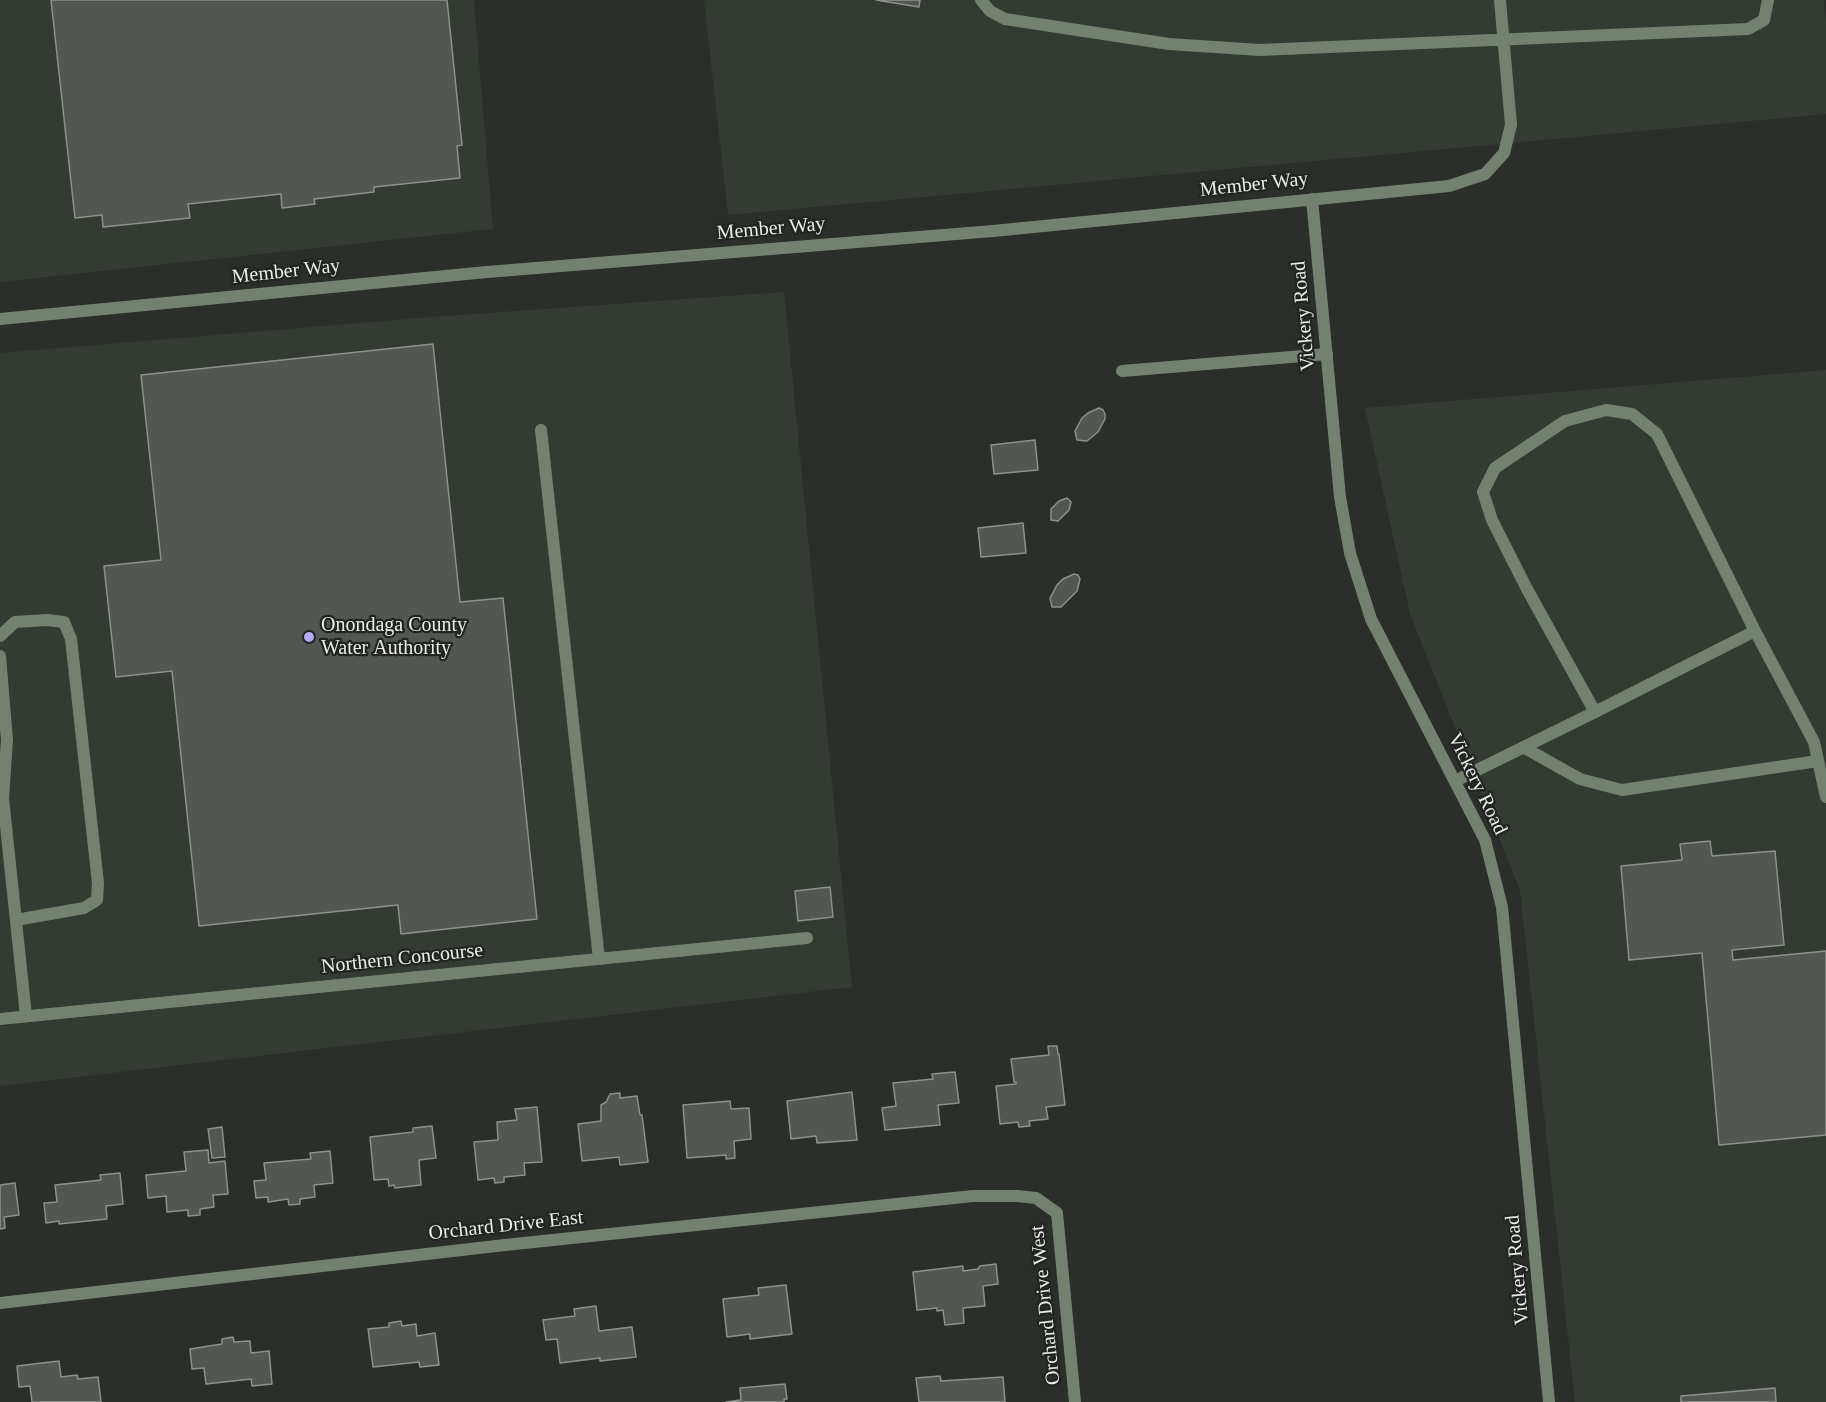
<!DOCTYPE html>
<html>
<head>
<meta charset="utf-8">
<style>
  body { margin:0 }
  canvas { display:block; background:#2b2e2a }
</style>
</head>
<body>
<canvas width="1826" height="1402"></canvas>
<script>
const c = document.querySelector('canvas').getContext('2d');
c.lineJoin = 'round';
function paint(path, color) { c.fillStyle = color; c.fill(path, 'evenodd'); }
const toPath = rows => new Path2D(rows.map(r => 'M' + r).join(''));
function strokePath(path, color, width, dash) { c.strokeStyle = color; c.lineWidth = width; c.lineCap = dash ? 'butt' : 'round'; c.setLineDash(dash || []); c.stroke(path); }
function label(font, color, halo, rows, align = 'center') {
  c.font = font + ' "Times New Roman",serif'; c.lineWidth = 4.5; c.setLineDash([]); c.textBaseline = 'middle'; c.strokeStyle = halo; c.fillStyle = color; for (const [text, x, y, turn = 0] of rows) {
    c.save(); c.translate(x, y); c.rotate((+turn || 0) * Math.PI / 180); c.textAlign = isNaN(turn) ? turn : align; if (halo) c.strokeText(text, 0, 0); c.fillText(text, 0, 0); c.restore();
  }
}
paint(toPath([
  [0,0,474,0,493,229,0,282],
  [704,0,1824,0,1826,24,1826,114,728,215],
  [784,292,852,987,0,1086,0,353,431,317],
  [1826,370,1826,1402,1575,1402,1520,890,1410,614,1365,408]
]), '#343b33');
const building = toPath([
  [51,0,447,0,462,145,457,146,460,178,374,187,374,192,314,199,315,204,282,208,281,194,188,204,190,218,103,227,102,215,75,218,51,0],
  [876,0,920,0,919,7,876,0],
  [433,344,460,602,503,598,537,919,401,934,398,905,199,926,172,671,116,677,104,566,161,560,141,375,433,344],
  [1099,408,1103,410,1105,414,1105,419,1098,432,1087,441,1077,440,1075,431,1082,418,1088,413,1099,408],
  [1035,440,1038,470,994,474,991,445,1035,440],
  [1067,498,1071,502,1069,510,1058,521,1051,520,1051,509,1059,501,1067,498],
  [1023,523,1026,553,981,557,978,528,1023,523],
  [1074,574,1078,575,1080,579,1077,591,1061,607,1052,607,1050,598,1057,585,1063,579,1074,574],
  [1710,841,1712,856,1775,851,1784,945,1732,950,1733,960,1826,951,1826,1135,1719,1145,1702,953,1629,960,1621,866,1682,860,1680,844,1710,841],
  [830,887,833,917,798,921,795,891,830,887],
  [1048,1046,1057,1046,1058,1054,1059,1054,1065,1105,1046,1107,1048,1119,1029,1121,1030,1126,1019,1127,1018,1122,1000,1124,996,1086,1016,1084,1016,1082,1014,1082,1011,1059,1049,1055,1048,1046],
  [955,1072,959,1103,938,1105,940,1125,885,1130,882,1108,896,1106,893,1083,933,1079,932,1074,955,1072],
  [852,1092,857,1140,817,1143,816,1136,791,1139,787,1101,852,1092],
  [620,1093,620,1098,637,1096,640,1115,642,1115,648,1162,620,1165,619,1157,582,1161,578,1124,601,1121,601,1105,606,1102,610,1094,620,1093],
  [730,1101,731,1109,749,1108,751,1139,734,1141,735,1158,726,1159,726,1155,687,1158,683,1105,730,1101],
  [537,1107,542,1162,524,1163,525,1175,504,1177,504,1182,495,1183,494,1178,478,1180,474,1142,498,1140,497,1122,517,1120,515,1109,537,1107],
  [432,1126,436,1158,419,1160,421,1185,395,1188,394,1185,389,1186,388,1179,374,1180,370,1137,413,1132,413,1128,432,1126],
  [222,1127,225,1157,212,1158,208,1129,222,1127],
  [208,1150,209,1163,225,1161,228,1194,213,1195,214,1207,200,1209,200,1215,188,1216,188,1210,167,1212,166,1196,148,1198,146,1175,186,1171,184,1152,208,1150],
  [330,1151,333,1183,314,1185,315,1197,300,1199,300,1204,289,1205,288,1199,268,1202,268,1197,256,1198,254,1181,266,1180,264,1163,311,1159,310,1153,330,1151],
  [120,1173,123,1204,106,1206,107,1219,59,1224,59,1221,46,1223,44,1203,57,1202,55,1185,101,1180,100,1175,120,1173],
  [15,1183,19,1215,4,1217,5,1228,0,1229,0,1185,15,1183],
  [996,1264,998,1284,983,1286,985,1306,963,1308,964,1323,945,1325,943,1310,937,1311,937,1308,917,1310,913,1272,963,1266,963,1271,978,1269,980,1266,996,1264],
  [786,1285,792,1334,750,1339,750,1334,727,1337,723,1299,759,1295,758,1288,786,1285],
  [596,1306,599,1331,632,1327,636,1357,600,1361,600,1358,560,1363,557,1339,546,1340,543,1320,575,1316,574,1309,596,1306],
  [401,1321,402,1326,416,1324,417,1336,435,1333,439,1365,420,1367,419,1362,373,1367,368,1329,389,1327,389,1323,401,1321],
  [233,1337,234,1342,250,1341,251,1353,269,1351,272,1384,252,1386,251,1379,206,1384,204,1368,192,1369,190,1349,222,1344,222,1339,233,1337],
  [59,1361,61,1377,77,1375,78,1379,98,1377,101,1402,32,1402,30,1386,19,1387,17,1366,59,1361],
  [940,1376,941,1381,1003,1377,1005,1402,919,1402,916,1378,940,1376],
  [785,1384,787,1399,784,1399,784,1402,726,1402,741,1400,740,1388,785,1384],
  [1775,1388,1776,1402,1681,1402,1681,1396,1775,1388]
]);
paint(building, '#535752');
strokePath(building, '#8d918c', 1.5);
strokePath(toPath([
  [981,0,990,11,1005,19,1169,44,1260,50,1748,29,1764,20,1768,0],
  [1500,0,1511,125],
  [1122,371,1327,354],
  [541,430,599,959],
  [1755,631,1814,742,1826,797],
  [0,636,15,622,47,620,64,622,71,639,98,883,97,900,84,908,16,920],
  [0,656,7,740,3,798,26,1016],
  [1523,747,1580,779,1622,790,1818,761],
  [1455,781,1595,712,1755,631,1657,434,1632,414,1606,410,1565,421,1495,468,1483,492,1492,520,1527,589,1595,712],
  [0,1019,807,938]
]), '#748171', 12);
strokePath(toPath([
  [1312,199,1340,497,1350,553,1371,619,1485,840,1502,907,1549,1402],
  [0,319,487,272,993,231,1449,186,1485,174,1504,153,1511,125],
  [0,1303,505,1245,973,1196,1017,1196,1036,1198,1057,1213,1075,1402]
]), '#748171', 12);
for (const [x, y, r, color] of [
  [309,637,6,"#b5acf8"]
]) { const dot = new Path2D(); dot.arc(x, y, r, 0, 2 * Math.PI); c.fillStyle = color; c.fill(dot); strokePath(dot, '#212421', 2); }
label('20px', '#ebedea', '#212421', [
  ["Member Way",1254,185,-6],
  ["Member Way",771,229,-5],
  ["Member Way",286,272,-6],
  ["Vickery Road",1304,316,-95],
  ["Vickery Road",1477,784,64],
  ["Northern Concourse",402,959,-6],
  ["Orchard Drive East",506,1226,-6],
  ["Vickery Road",1518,1270,-95],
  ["Orchard Drive West",1046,1305,-96]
]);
label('20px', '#ebedea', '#212421', [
  ["Onondaga County",321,626],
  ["Water Authority",321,649]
], 'left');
</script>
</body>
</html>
